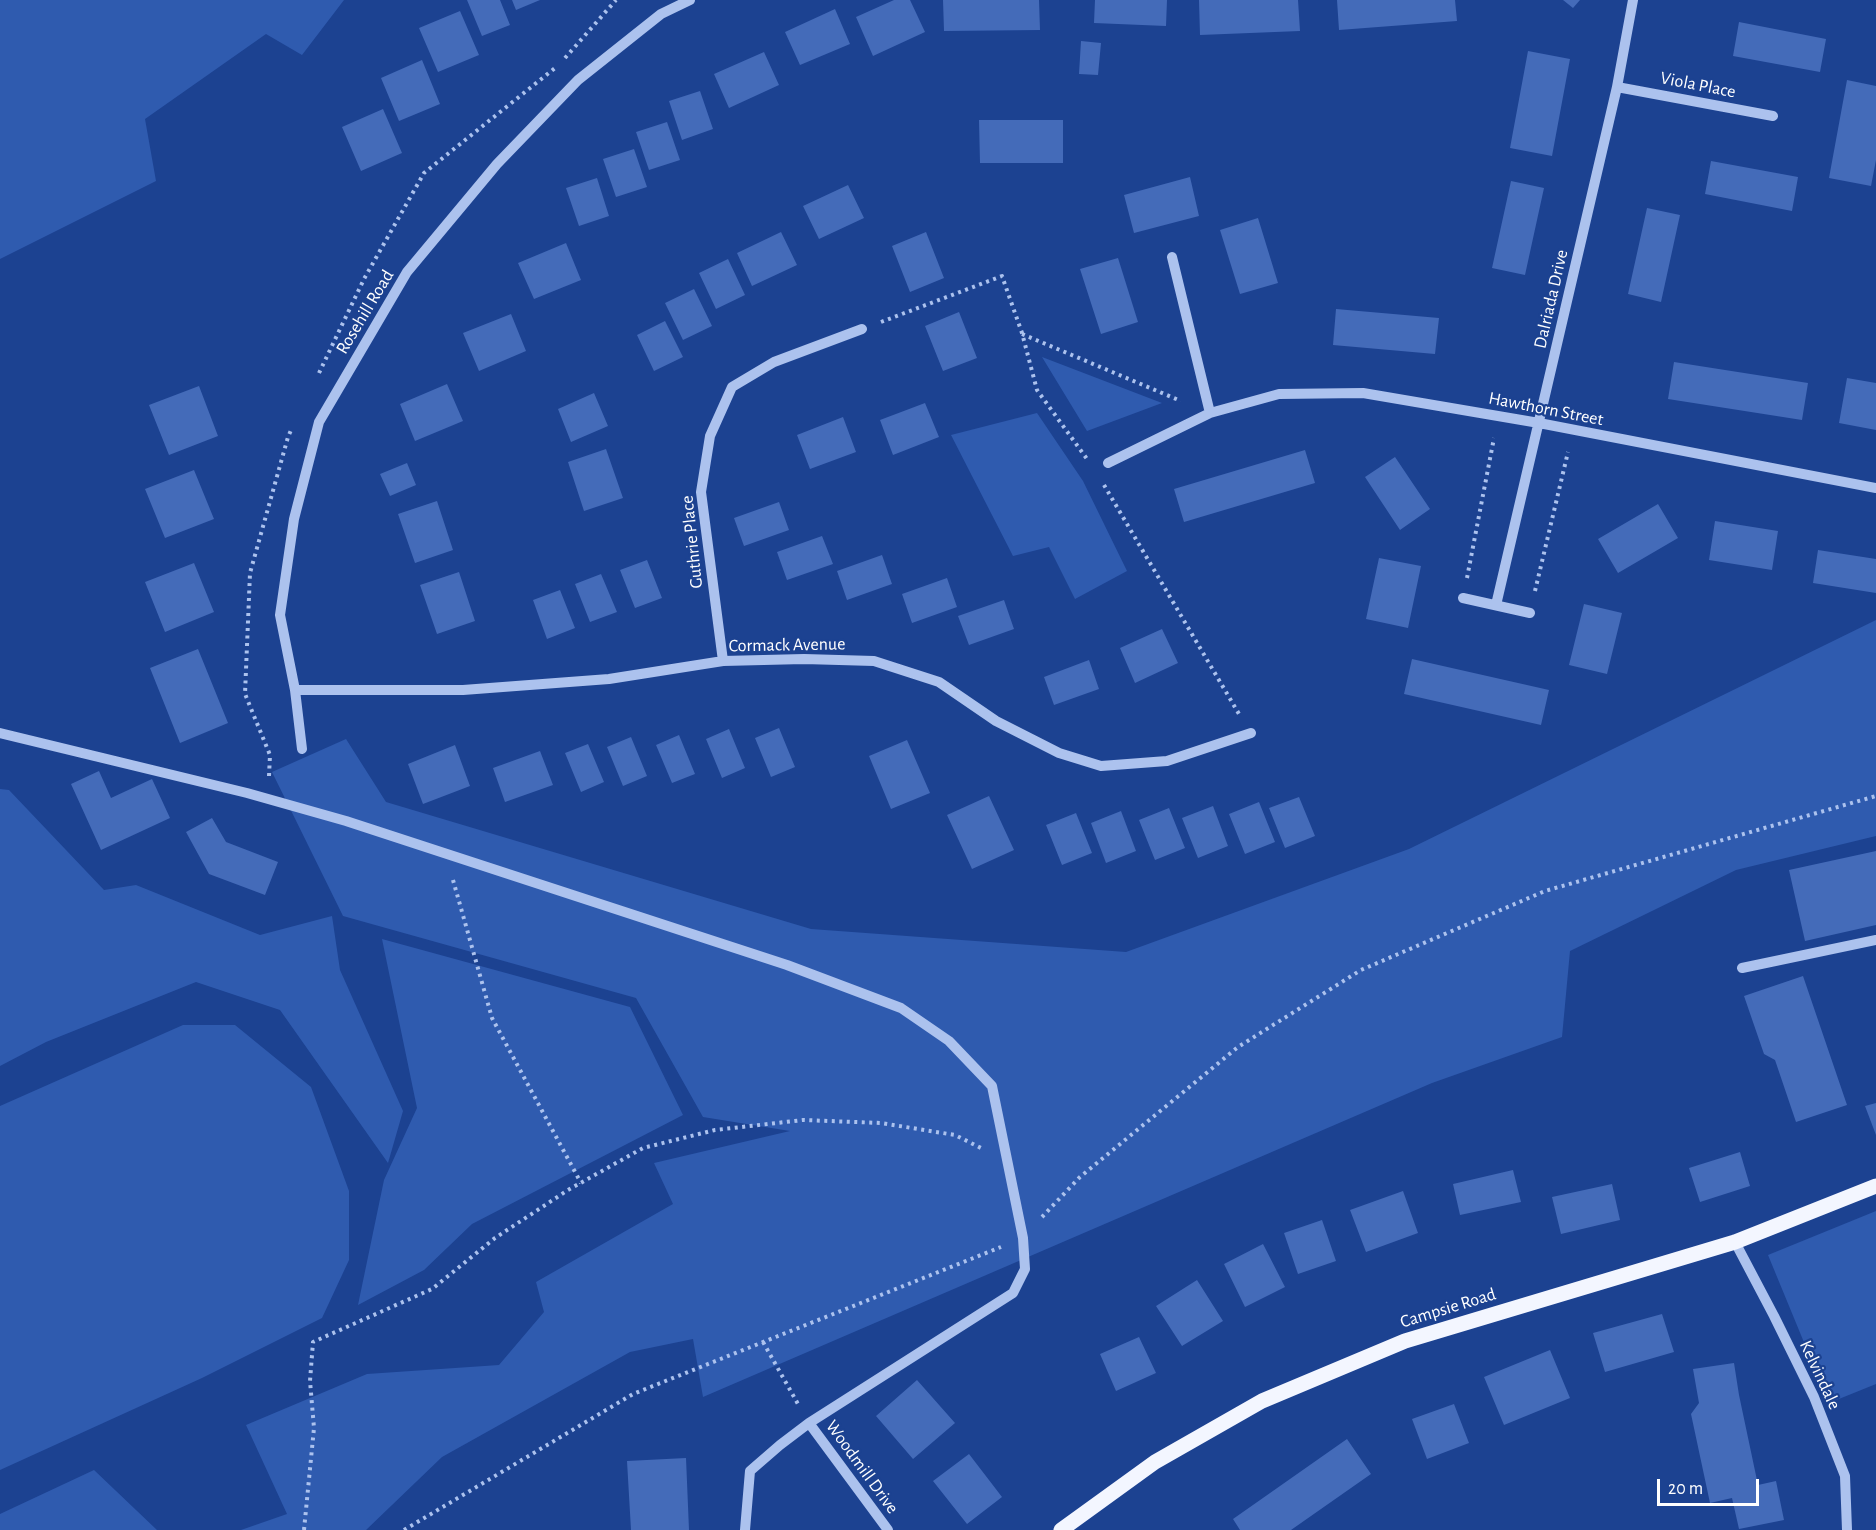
<!DOCTYPE html>
<html>
<head>
<meta charset="utf-8">
<style>
  body { margin:0 }
  #map { position:relative; width:1876px; height:1530px; overflow:hidden; background:#1c4291; font-family:"Alegreya Sans",sans-serif }
  canvas { display:block }
  .scale { position:absolute; left:1657px; top:1479px; width:102px; height:27px; box-sizing:border-box; border:3px solid #fff; border-top:0; padding-left:8px; font-size:18px; line-height:21px; white-space:nowrap; color:#fff; -webkit-text-stroke:4px #1c4291; paint-order:stroke }
</style>
</head>
<body>
<div id="map">
<canvas width="1876" height="1530"></canvas>
<div class="scale">20 m</div>
</div>
<script>
const c = document.querySelector('canvas').getContext('2d');
c.lineJoin = 'round';
function paint(path, color) { c.fillStyle = color; c.fill(path, 'evenodd'); }
const toPath = rows => new Path2D(rows.map(r => 'M' + r).join(''));
function strokePath(path, color, width, dash) { c.strokeStyle = color; c.lineWidth = width; c.lineCap = dash ? 'butt' : 'round'; c.setLineDash(dash || []); c.stroke(path); }
function label(font, color, halo, rows, align = 'center') {
  c.font = font + ' "Alegreya Sans",sans-serif'; c.lineWidth = 4.5; c.setLineDash([]); c.textBaseline = 'middle'; c.strokeStyle = halo; c.fillStyle = color; for (const [text, x, y, turn = 0] of rows) {
    c.save(); c.translate(x, y); c.rotate((+turn || 0) * Math.PI / 180); c.textAlign = isNaN(turn) ? turn : align; if (halo) c.strokeText(text, 0, 0); c.fillText(text, 0, 0); c.restore();
  }
}
paint(toPath([
  [0,0,344,0,302,55,266,34,145,119,156,181,0,259],
  [1042,357,1162,403,1087,431],
  [1037,413,1083,481,1127,571,1075,599,1049,547,1013,556,951,435],
  [1876,620,1876,836,1736,870,1570,951,1562,1037,1432,1083,703,1397,693,1339,630,1352,442,1457,366,1530,241,1530,287,1514,246,1425,367,1374,499,1365,544,1312,536,1282,673,1204,654,1163,790,1131,703,1117,636,998,343,916,272,772,346,739,386,802,811,929,1126,952,1409,849],
  [0,789,9,790,104,890,136,885,260,935,332,916,340,970,403,1111,388,1163,280,1010,196,982,46,1042,0,1066],
  [382,939,630,1007,683,1115,472,1224,424,1270,358,1305,384,1180,417,1108],
  [183,1025,235,1025,311,1087,349,1191,349,1260,322,1318,202,1378,0,1470,0,1106],
  [1876,1211,1876,1384,1829,1403,1768,1255],
  [94,1470,157,1530,0,1530,0,1514]
]), '#2f5baf');
paint(toPath([
  [467,0,500,0,510,25,482,36],
  [512,0,540,0,516,10],
  [894,0,910,0,925,32,873,56,856,17],
  [943,0,1039,0,1040,30,944,31],
  [1095,0,1167,0,1166,26,1094,23],
  [1199,0,1298,0,1300,31,1200,35],
  [1337,0,1455,0,1457,21,1339,30],
  [1563,0,1580,0,1573,8],
  [835,9,850,44,800,65,785,32],
  [460,11,479,55,438,72,419,28],
  [1739,22,1826,39,1820,72,1733,56],
  [1081,41,1101,43,1098,75,1079,74],
  [1528,51,1570,59,1552,156,1510,148],
  [764,52,779,85,729,108,714,74],
  [422,60,440,104,399,121,381,78],
  [1847,80,1876,86,1876,160,1871,186,1829,178],
  [700,91,713,129,682,140,669,101],
  [383,109,402,153,361,171,342,127],
  [979,120,1063,120,1063,163,980,163],
  [667,122,680,160,649,170,636,132],
  [634,149,647,187,616,197,603,159],
  [1711,161,1798,177,1792,211,1705,194],
  [1190,177,1199,216,1134,233,1124,195],
  [597,178,609,216,579,226,566,188],
  [1511,181,1544,188,1525,275,1492,268],
  [848,185,864,218,819,239,803,206],
  [1647,208,1680,215,1661,302,1628,294],
  [1258,218,1278,283,1240,294,1220,230],
  [781,232,797,265,752,286,737,253],
  [926,232,944,278,910,292,892,246],
  [566,243,581,280,534,299,518,263],
  [1118,258,1138,322,1101,334,1080,269],
  [728,259,745,295,716,309,699,273],
  [694,289,712,326,683,340,665,303],
  [1336,309,1439,318,1435,354,1333,345],
  [959,312,977,358,943,371,925,326],
  [511,314,526,351,479,371,463,333],
  [665,321,683,357,654,371,637,335],
  [1674,362,1808,383,1802,420,1668,399],
  [1847,378,1876,383,1876,430,1839,423],
  [447,384,463,421,415,441,400,404],
  [199,386,218,436,169,455,149,405],
  [594,393,608,426,571,442,558,409],
  [925,403,939,437,893,455,880,420],
  [843,417,856,452,810,469,797,435],
  [606,449,623,498,584,511,568,462],
  [1305,450,1315,483,1184,522,1174,489],
  [1395,457,1430,509,1400,530,1365,477],
  [407,463,416,485,390,496,380,474],
  [194,470,214,519,165,538,145,489],
  [437,501,453,550,415,563,398,514],
  [779,502,789,530,744,546,734,518],
  [1658,504,1678,538,1618,573,1598,539],
  [1715,521,1778,531,1772,570,1709,560],
  [822,536,833,564,787,580,777,552],
  [1818,550,1876,559,1876,593,1813,583],
  [882,555,892,584,847,600,837,571],
  [1379,558,1421,566,1408,628,1366,619],
  [647,560,662,598,635,608,620,570],
  [194,563,214,612,165,632,145,582],
  [459,572,475,621,437,634,420,585],
  [601,574,617,612,590,622,575,584],
  [947,578,957,607,912,623,902,594],
  [560,590,575,628,547,639,533,600],
  [1004,600,1014,629,969,645,958,616],
  [1584,604,1622,613,1607,674,1569,665],
  [1162,629,1178,663,1135,683,1120,648],
  [198,649,228,723,180,743,150,668],
  [1412,659,1549,690,1541,725,1404,694],
  [1089,660,1099,689,1054,705,1044,677],
  [779,728,795,767,771,777,755,738],
  [729,729,745,768,722,778,706,739],
  [679,735,695,774,672,783,656,745],
  [631,737,647,776,623,786,607,747],
  [907,740,930,793,891,809,869,756],
  [588,744,604,782,581,792,565,753],
  [455,745,470,786,423,804,408,764],
  [540,751,553,785,505,802,493,768],
  [99,771,111,798,152,779,170,818,101,850,71,784],
  [989,796,1014,850,972,869,947,815],
  [1299,797,1315,836,1285,848,1269,808],
  [1259,802,1275,842,1245,854,1229,814],
  [1213,806,1228,846,1198,858,1182,818],
  [1169,808,1185,848,1155,860,1139,820],
  [1121,811,1136,851,1106,863,1091,823],
  [1076,813,1092,853,1062,865,1046,825],
  [212,818,226,842,278,862,265,895,209,874,186,832],
  [1876,851,1876,925,1805,941,1789,870],
  [1803,976,1847,1105,1796,1122,1775,1060,1764,1054,1744,996],
  [1876,1103,1876,1135,1865,1106],
  [1740,1152,1750,1186,1700,1202,1689,1168],
  [1513,1170,1521,1202,1460,1215,1453,1184],
  [1612,1184,1620,1220,1561,1234,1552,1197],
  [1403,1191,1418,1233,1366,1252,1350,1210],
  [1322,1220,1336,1261,1298,1274,1284,1233],
  [1263,1244,1285,1287,1245,1307,1224,1264],
  [1197,1280,1223,1321,1182,1346,1156,1306],
  [1662,1314,1674,1352,1605,1372,1593,1333],
  [1139,1337,1156,1373,1116,1391,1100,1354],
  [1550,1350,1570,1398,1504,1425,1484,1377],
  [1734,1363,1739,1395,1758,1485,1776,1481,1784,1520,1739,1529,1732,1498,1710,1503,1691,1414,1699,1403,1693,1369],
  [917,1380,955,1423,913,1459,876,1416],
  [1454,1404,1469,1443,1427,1459,1412,1419],
  [1347,1439,1371,1474,1291,1530,1240,1530,1233,1519],
  [969,1454,1002,1497,967,1524,933,1481],
  [686,1458,689,1530,631,1530,627,1461]
]), '#446bb9');
strokePath(toPath([
  [565,58,616,0],
  [881,322,1002,276,1022,333,1037,390,1087,459],
  [1022,334,1181,401],
  [319,373,364,279,424,173,555,68],
  [1104,485,1239,714],
  [1467,578,1494,438],
  [1535,591,1568,452],
  [269,776,270,755,245,694,250,573,288,437,292,428],
  [453,880,492,1018,581,1183],
  [1042,1217,1080,1177,1238,1047,1361,970,1545,891,1876,796],
  [763,1342,798,1404],
  [304,1530,314,1428,310,1381,313,1342,432,1289,495,1238,568,1190,643,1148,715,1130,803,1120,881,1123,955,1135,983,1149],
  [404,1530,633,1394,1001,1247]
]), '#acc2ee', 4, [3, 4.5]);
strokePath(toPath([
  [1617,87,1773,116],
  [1172,257,1210,413],
  [1108,463,1210,413,1279,394,1363,393,1539,423,1876,488],
  [1463,598,1530,613],
  [1496,605,1617,87,1633,0],
  [723,661,701,492,710,436,732,387,774,362,862,329],
  [295,690,463,690,609,679,723,661,804,659,874,661,939,682,996,721,1059,753,1101,766,1167,761,1251,733],
  [0,733,247,793,346,821,787,965,901,1008,949,1041,992,1086,1023,1238,1025,1269,1013,1293,809,1423,780,1445,750,1471,745,1530],
  [302,749,295,690,280,615,294,519,319,422,407,272,497,164,578,80,661,14,690,0],
  [1742,968,1876,940],
  [1735,1242,1774,1316,1814,1397,1845,1476,1847,1530],
  [809,1423,888,1530]
]), '#acc2ee', 10);
strokePath(toPath([
  [1061,1530,1155,1462,1262,1401,1405,1341,1735,1242,1876,1186]
]), '#f3f6ff', 15);
label('18px', '#fff', '#1c4291', [
  ["Viola Place",1698,85,11],
  ["Dalriada Drive",1551,299,-77],
  ["Rosehill Road",365,312,-59],
  ["Hawthorn Street",1546,409,11],
  ["Guthrie Place",692,542,-96],
  ["Cormack Avenue",787,645,-1],
  ["Campsie Road",1448,1308,-17],
  ["Kelvindale",1820,1375,65],
  ["Woodmill Drive",862,1467,54]
]);
</script>
</body>
</html>
